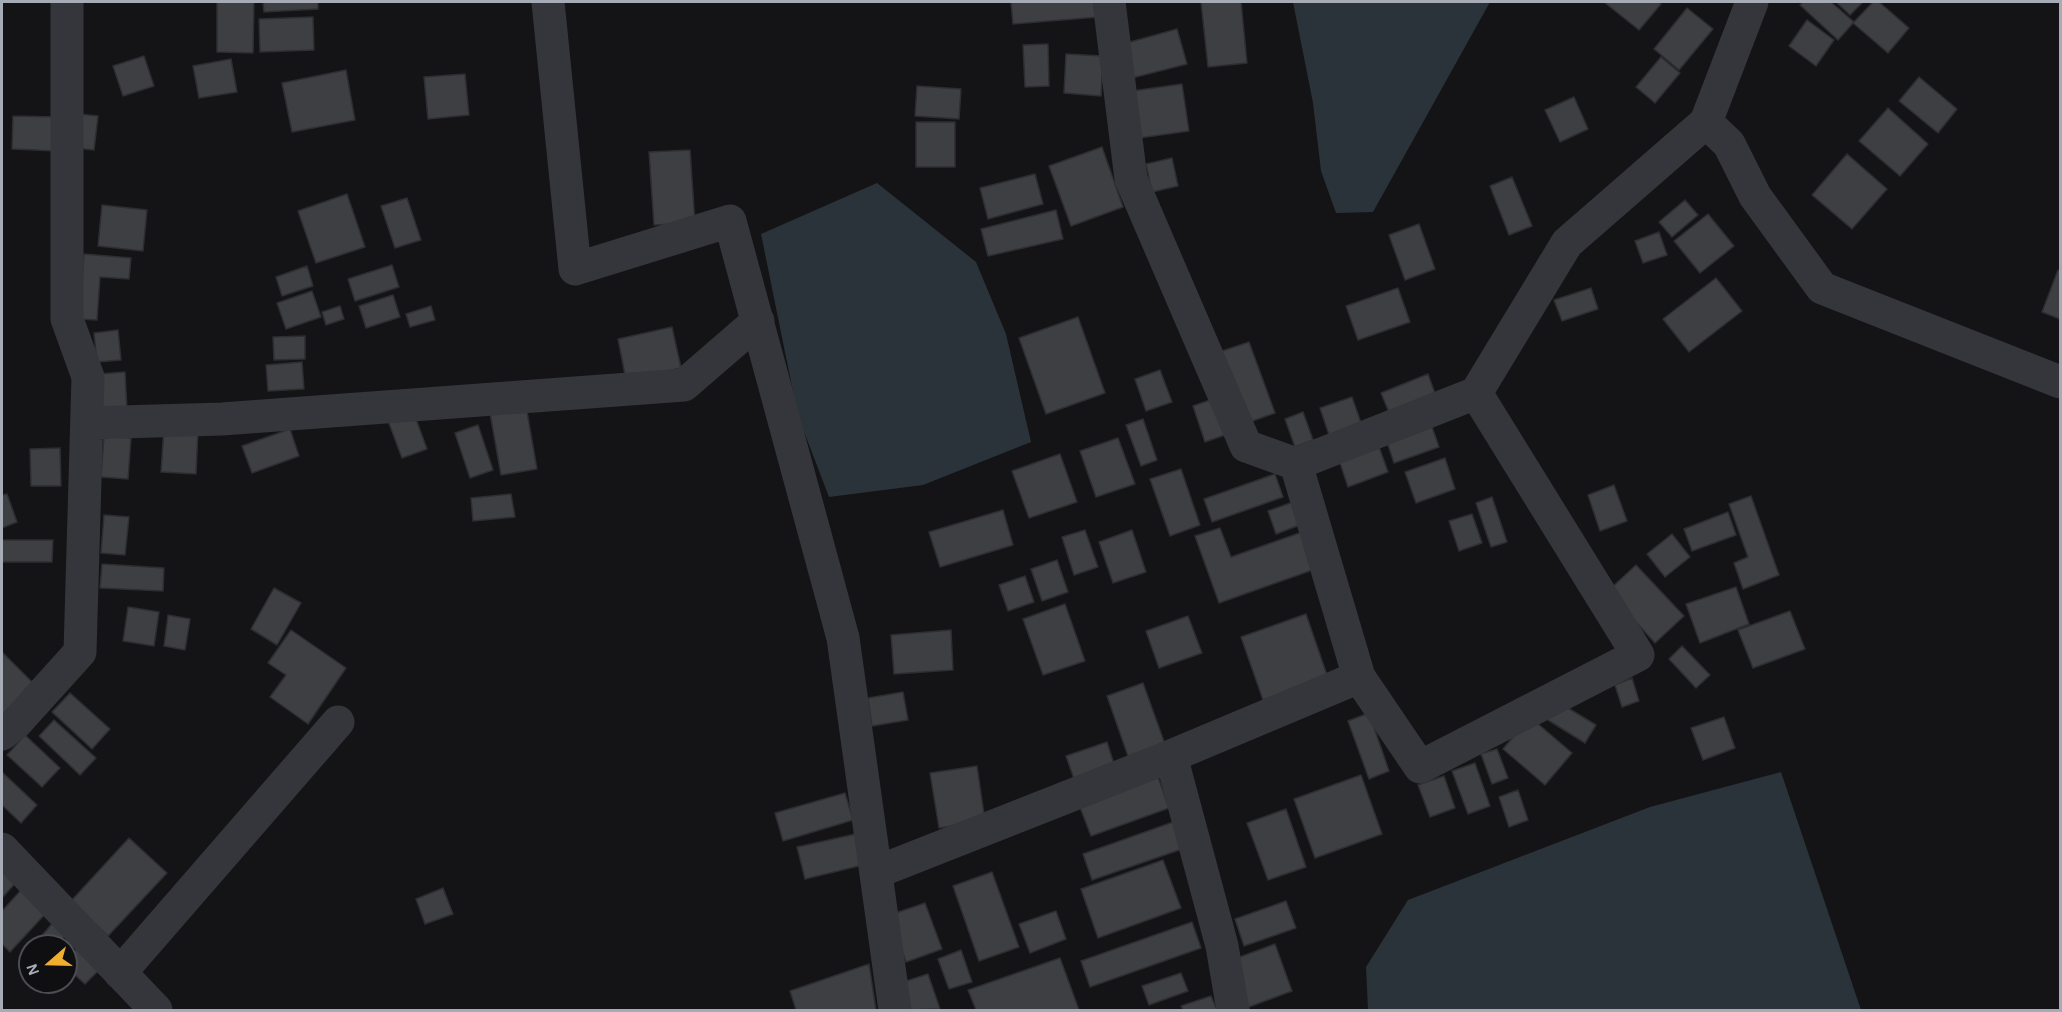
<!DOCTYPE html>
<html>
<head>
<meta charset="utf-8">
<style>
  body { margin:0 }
  #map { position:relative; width:2062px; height:1012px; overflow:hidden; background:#141416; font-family:"Alegreya Sans",sans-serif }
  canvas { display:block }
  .frame { position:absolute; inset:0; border:3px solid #a6abb6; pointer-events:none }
  .north { position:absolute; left:18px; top:934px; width:60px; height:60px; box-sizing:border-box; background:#0f0f11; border:2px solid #4b4d53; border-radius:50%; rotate:250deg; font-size:16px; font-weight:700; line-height:24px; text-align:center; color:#a6abb6 }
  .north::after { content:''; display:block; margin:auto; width:21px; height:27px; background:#f1af30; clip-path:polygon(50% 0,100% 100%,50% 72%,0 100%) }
</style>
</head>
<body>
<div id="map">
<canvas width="2062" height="1012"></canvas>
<div class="frame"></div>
<div class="north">N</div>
</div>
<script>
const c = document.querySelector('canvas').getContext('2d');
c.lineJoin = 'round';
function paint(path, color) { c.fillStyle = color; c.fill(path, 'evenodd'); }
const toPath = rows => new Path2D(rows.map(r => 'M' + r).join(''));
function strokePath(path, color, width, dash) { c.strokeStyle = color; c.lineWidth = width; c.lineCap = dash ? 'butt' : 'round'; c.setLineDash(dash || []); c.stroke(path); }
paint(toPath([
  [1293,2,1490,2,1373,212,1336,213,1321,171,1313,103],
  [877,183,976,262,1006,334,1031,442,923,485,829,497,798,416,761,234],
  [1781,772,1861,1010,1368,1010,1366,967,1408,900,1650,807]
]), '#2a3339');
const building = toPath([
  [217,2,254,2,253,53,217,52,217,2],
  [263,2,318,2,318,9,264,12,263,2],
  [1011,2,1098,2,1099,17,1013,24,1011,2],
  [1201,2,1241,2,1247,63,1208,67,1201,2],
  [1604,2,1658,2,1661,4,1639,30,1604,2],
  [1803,2,1831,2,1854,22,1838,40,1800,5,1803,2],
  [1836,2,1863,2,1850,15,1836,2],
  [1873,2,1879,2,1909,28,1888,53,1853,23,1873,2],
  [1687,8,1713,29,1679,70,1654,49,1687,8],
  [313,17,314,50,260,52,259,19,313,17],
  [1807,20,1834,40,1816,66,1789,46,1807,20],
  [1177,29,1187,64,1132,78,1123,44,1177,29],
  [1048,44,1049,86,1025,87,1023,45,1048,44],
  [1066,54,1103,56,1101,96,1064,93,1066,54],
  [144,56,154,86,123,96,113,66,144,56],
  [1661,57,1680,73,1655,103,1636,87,1661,57],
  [231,59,237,92,199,98,193,66,231,59],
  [346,70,355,120,292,132,282,83,346,70],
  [465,74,469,115,428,119,424,77,465,74],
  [1919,77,1957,109,1938,133,1899,101,1919,77],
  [1182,84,1189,131,1132,139,1125,92,1182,84],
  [917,86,961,89,959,119,915,116,917,86],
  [1574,97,1588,129,1560,142,1545,110,1574,97],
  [1888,108,1928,144,1900,176,1859,141,1888,108],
  [79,114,98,116,94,150,76,148,79,114],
  [13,116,59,117,57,151,12,149,13,116],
  [916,122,955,122,955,167,916,167,916,122],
  [1102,147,1123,207,1071,226,1049,166,1102,147],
  [690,150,695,223,654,225,649,152,690,150],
  [1847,154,1887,189,1852,229,1812,195,1847,154],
  [1172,158,1178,186,1152,192,1146,164,1172,158],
  [1035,174,1043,204,988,219,980,188,1035,174],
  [1512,177,1532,226,1509,235,1490,186,1512,177],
  [347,194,365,247,316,263,298,211,347,194],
  [407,198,421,240,395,248,381,206,407,198],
  [1685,200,1698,215,1672,237,1659,222,1685,200],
  [102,205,147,210,143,251,98,246,102,205],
  [1056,210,1063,239,988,256,981,229,1056,210],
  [1708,214,1734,246,1700,273,1674,241,1708,214],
  [1419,224,1435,269,1405,280,1389,235,1419,224],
  [1659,232,1667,255,1643,263,1635,241,1659,232],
  [84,254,131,258,129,279,100,277,97,320,79,319,84,254],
  [392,265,399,287,355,301,348,279,392,265],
  [307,266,313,286,282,296,276,277,307,266],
  [2058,270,2060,271,2060,319,2042,312,2058,270],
  [1716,278,1742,311,1689,352,1663,319,1716,278],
  [1398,288,1410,322,1358,340,1346,306,1398,288],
  [1591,288,1598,309,1562,321,1554,300,1591,288],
  [312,291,321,317,286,329,277,303,312,291],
  [393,295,400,317,366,328,359,306,393,295],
  [340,306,344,319,326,325,322,312,340,306],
  [431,306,435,320,410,327,406,314,431,306],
  [1078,317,1105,393,1046,414,1019,338,1078,317],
  [672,327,681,368,626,380,618,339,672,327],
  [118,330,121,360,97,362,94,333,118,330],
  [305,336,305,359,274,360,273,337,305,336],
  [1249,342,1275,413,1244,424,1219,352,1249,342],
  [302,362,304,389,268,391,266,365,302,362],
  [1160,370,1172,402,1146,411,1135,379,1160,370],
  [125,372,127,410,102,411,99,374,125,372],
  [1428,374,1437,399,1391,417,1381,393,1428,374],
  [1352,397,1361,423,1329,435,1320,408,1352,397],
  [1213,399,1225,435,1205,442,1193,406,1213,399],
  [526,406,537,469,501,475,490,413,526,406],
  [412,408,427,449,402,458,387,418,412,408],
  [1303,412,1313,440,1295,447,1285,419,1303,412],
  [1143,419,1157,460,1141,466,1126,425,1143,419],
  [1431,424,1439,447,1394,463,1386,439,1431,424],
  [478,425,493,470,470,478,455,433,478,425],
  [164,428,198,430,196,474,161,472,164,428],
  [290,429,299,456,252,473,242,446,290,429],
  [104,436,131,438,128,479,101,477,104,436],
  [1118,438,1135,484,1096,497,1080,451,1118,438],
  [1378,444,1388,472,1348,487,1338,457,1378,444],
  [60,448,61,486,31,486,30,449,60,448],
  [1060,454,1077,502,1029,518,1012,471,1060,454],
  [1445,458,1455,489,1416,503,1405,472,1445,458],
  [1181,469,1200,525,1170,536,1150,479,1181,469],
  [1275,474,1283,497,1212,522,1204,499,1275,474],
  [1614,485,1627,521,1600,531,1588,495,1614,485],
  [7,494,17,522,2,528,2,495,7,494],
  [511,494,515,517,473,521,471,498,511,494],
  [1751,496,1779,575,1743,589,1734,563,1748,557,1729,504,1751,496],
  [1492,497,1507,542,1491,547,1476,503,1492,497],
  [1296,501,1305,523,1276,534,1268,511,1296,501],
  [1003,510,1013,545,940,567,929,532,1003,510],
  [1728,512,1736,535,1692,551,1684,529,1728,512],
  [1472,514,1482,543,1459,551,1449,521,1472,514],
  [104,515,129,517,125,555,101,553,104,515],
  [1220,528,1231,557,1308,530,1321,567,1219,603,1195,536,1220,528],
  [1085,530,1098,567,1074,575,1062,537,1085,530],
  [1132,530,1146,572,1113,583,1099,542,1132,530],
  [1672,534,1690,557,1665,577,1647,554,1672,534],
  [2,540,53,540,52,562,2,562,2,540],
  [1057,560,1068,592,1042,601,1031,569,1057,560],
  [102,564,164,568,163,591,100,588,102,564],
  [1636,565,1684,616,1655,643,1608,591,1636,565],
  [1025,576,1034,602,1008,611,999,585,1025,576],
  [1736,587,1749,624,1700,643,1686,604,1736,587],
  [274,588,301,603,277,645,251,629,274,588],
  [1065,604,1085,661,1043,675,1023,619,1065,604],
  [128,607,159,612,154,646,123,641,128,607],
  [1790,611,1805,649,1753,668,1738,630,1790,611],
  [1306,614,1328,678,1263,700,1241,637,1306,614],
  [168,615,190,619,185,650,164,646,168,615],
  [1188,616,1202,653,1159,668,1146,631,1188,616],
  [291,630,346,668,308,724,270,697,286,675,268,663,291,630],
  [951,630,953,670,894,674,891,635,951,630],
  [1682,646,1710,675,1696,688,1669,659,1682,646],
  [2,652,36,686,2,722,2,652],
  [1632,678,1639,701,1622,707,1615,685,1632,678],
  [1143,683,1166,747,1129,759,1107,696,1143,683],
  [903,692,908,720,872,726,868,698,903,692],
  [70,693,110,729,92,749,52,712,70,693],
  [1558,702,1596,725,1585,743,1548,720,1558,702],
  [1369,713,1389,771,1369,779,1348,721,1369,713],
  [1530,717,1572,753,1545,785,1503,749,1530,717],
  [1724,717,1735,748,1703,760,1691,728,1724,717],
  [54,720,96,758,80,775,39,736,54,720],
  [25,735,60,768,42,787,7,755,25,735],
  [1107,742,1114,764,1074,779,1066,756,1107,742],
  [1497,749,1508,778,1492,784,1481,754,1497,749],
  [1475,763,1490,806,1468,814,1452,771,1475,763],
  [977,766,985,821,939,828,930,773,977,766],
  [2,772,37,805,21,823,2,805,2,772],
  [1157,774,1169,808,1091,836,1078,802,1157,774],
  [1361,775,1382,834,1315,858,1294,799,1361,775],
  [1444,776,1455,808,1430,817,1418,785,1444,776],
  [1518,790,1528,820,1509,827,1499,797,1518,790],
  [845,793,853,820,783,841,775,813,845,793],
  [1286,809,1306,867,1268,880,1247,823,1286,809],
  [1176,821,1185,848,1092,880,1083,854,1176,821],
  [856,834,863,865,805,879,797,847,856,834],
  [129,838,167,873,108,936,71,901,129,838],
  [1163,860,1181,908,1098,938,1081,889,1163,860],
  [2,863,19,879,2,898,2,863],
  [992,872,1019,947,979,961,953,886,992,872],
  [443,888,453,914,425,924,416,899,443,888],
  [22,889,47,912,10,952,2,944,2,911,22,889],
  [1286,901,1296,928,1244,946,1235,919,1286,901],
  [925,903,942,949,906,962,890,915,925,903],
  [1056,911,1066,939,1030,953,1019,924,1056,911],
  [57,918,71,930,56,946,45,946,38,940,57,918],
  [1192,922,1201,948,1090,987,1081,961,1192,922],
  [1275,944,1292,991,1246,1008,1229,961,1275,944],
  [79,946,102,967,85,984,66,967,66,960,79,946],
  [961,950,972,982,949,989,938,959,961,950],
  [1060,958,1079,1010,976,1010,968,990,1060,958],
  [869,964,876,1010,796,1010,790,991,869,964],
  [1181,973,1188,991,1149,1005,1142,986,1181,973],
  [928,974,940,1009,903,1010,894,985,928,974],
  [1211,996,1217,1010,1183,1010,1181,1006,1211,996]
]);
paint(building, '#3e3f43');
strokePath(building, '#2e2e32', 1.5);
strokePath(toPath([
  [548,2,575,269,730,221,843,638,895,1010],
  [1109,2,1131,179,1246,446,1296,464],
  [1706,122,1752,2],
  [87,423,222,419,684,385,758,321],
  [1359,677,1420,767,1638,655,1476,393],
  [2,734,15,724,80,652,88,377,67,319,67,2],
  [2,849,156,1010],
  [877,872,1171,756],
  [120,973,338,722],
  [1233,1010,1222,946,1171,756,1359,677,1296,464,1476,393,1567,243,1706,122,1729,144,1755,196,1822,288,2060,382]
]), '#35363b', 33);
</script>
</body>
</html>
